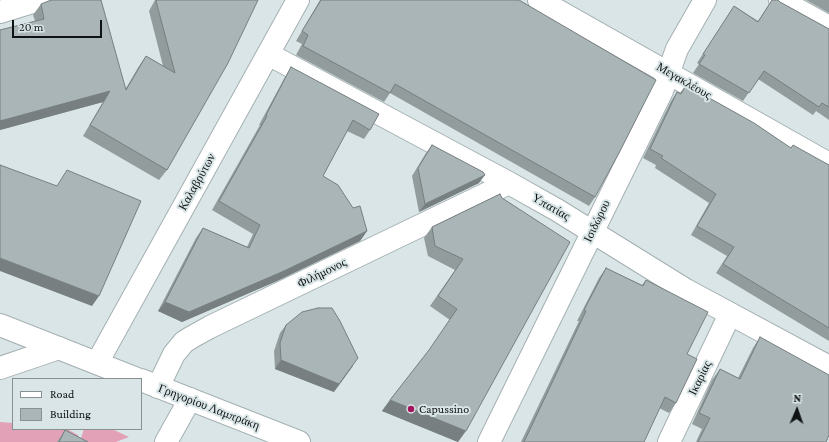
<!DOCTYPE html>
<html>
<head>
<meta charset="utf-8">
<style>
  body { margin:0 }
  #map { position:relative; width:829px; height:442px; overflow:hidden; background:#d9e5e7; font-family:"Crimson Pro",serif }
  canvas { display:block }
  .legend { position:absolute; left:12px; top:378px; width:130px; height:52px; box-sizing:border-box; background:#d9e5e7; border:1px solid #889192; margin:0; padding:5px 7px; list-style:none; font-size:12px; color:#0f1313 }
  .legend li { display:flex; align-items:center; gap:8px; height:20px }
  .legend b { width:20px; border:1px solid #889192 }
  .north { position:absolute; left:777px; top:390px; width:40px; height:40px; -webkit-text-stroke:3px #d9e5e7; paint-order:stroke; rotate:2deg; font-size:11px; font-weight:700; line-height:16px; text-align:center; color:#0f1313 }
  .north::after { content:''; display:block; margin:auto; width:14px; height:18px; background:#0f1313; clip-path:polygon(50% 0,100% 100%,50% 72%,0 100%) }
  .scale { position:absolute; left:12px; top:20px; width:90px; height:18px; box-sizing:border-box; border:2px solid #0f1313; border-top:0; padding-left:5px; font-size:12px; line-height:14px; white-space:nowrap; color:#0f1313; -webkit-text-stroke:3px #d9e5e7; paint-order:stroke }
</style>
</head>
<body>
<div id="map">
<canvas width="829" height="442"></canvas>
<ul class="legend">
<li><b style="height:5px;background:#fff"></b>Road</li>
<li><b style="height:11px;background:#aab5b7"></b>Building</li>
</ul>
<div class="north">N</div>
<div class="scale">20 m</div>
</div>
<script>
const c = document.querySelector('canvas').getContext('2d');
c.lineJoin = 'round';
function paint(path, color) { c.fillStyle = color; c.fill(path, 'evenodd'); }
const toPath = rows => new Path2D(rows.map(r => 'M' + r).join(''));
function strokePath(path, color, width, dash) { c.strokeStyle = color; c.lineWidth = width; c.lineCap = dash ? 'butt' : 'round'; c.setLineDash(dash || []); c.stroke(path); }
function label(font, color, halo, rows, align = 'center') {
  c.font = font + ' "Crimson Pro",serif'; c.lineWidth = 4; c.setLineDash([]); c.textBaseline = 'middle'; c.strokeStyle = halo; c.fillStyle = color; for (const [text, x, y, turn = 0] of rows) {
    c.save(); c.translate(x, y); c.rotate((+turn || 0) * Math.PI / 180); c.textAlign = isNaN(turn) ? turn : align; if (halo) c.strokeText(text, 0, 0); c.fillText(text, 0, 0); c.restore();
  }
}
paint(toPath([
  [0,422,13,423,13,429,67,429,78,435,80,442,0,442],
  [84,429,112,429,129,437,116,442,87,442,81,438]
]), '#e2a1b6');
const street = toPath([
  [539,0,829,164],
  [780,0,829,27],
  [0,12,39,0],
  [268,54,509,183,557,210,686,290,829,367],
  [97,363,298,0],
  [0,368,59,348],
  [158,387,174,354,184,342,192,337,210,327,509,183],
  [166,442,190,399],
  [489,442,662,91,677,49,705,0],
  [669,442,730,314]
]);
const secondary = toPath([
  [0,325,137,379],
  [141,380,299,442]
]);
strokePath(street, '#a5b0b2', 24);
strokePath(secondary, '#a5b0b2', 24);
strokePath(street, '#fff', 22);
strokePath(secondary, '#fff', 22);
paint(toPath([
  [155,0,258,0,167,170,159,180,83,136,103,102,0,130,0,30,35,21,33,15,41,4,126,88,139,66,146,56,163,66,149,11],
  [320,0,519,0,595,197,589,206,390,93,384,102,296,55,302,44,296,41],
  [772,0,780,2,829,29,829,120,816,111,813,115,758,79,743,101,693,73,699,64,697,63,734,6,758,21],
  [806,0,829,0,829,13],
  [291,67,370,130,364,139,347,131,323,176,367,231,360,241,277,281,182,322,158,311,196,238,203,228,247,247,253,234,212,210,260,125,259,125,285,77],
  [686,85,791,148,829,165,829,341,716,273,727,256,691,235,709,203,655,168,656,165,643,158,671,101,677,92,680,93],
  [432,145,479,183,419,212,412,176,426,153],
  [500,194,458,442,382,411,390,400,429,351,450,320,430,306,455,270,428,256,424,238,432,227],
  [606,268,642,285,646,280,687,354,676,403,669,413,659,408,644,442,521,442,579,321,577,321,599,278],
  [286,325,334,392,275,369,274,351,280,333],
  [760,337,826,442,696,442,702,429,692,424,712,380,720,369,738,378,753,348],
  [65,430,88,442,57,442]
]), '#929c9d');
paint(toPath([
  [110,91,103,102,0,130,0,121],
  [485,175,479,183,419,212,425,204],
  [367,231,360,241,277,281,182,322,158,311,165,302],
  [0,258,99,296,92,306,0,271],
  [281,360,353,366,334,392,275,369],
  [390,400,466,431,458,442,382,411]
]), '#777f80');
const building = toPath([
  [51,0,101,0,126,90,146,56,175,73,156,1,157,0,258,0,228,63,167,170,90,125,110,91,0,121,0,30,44,19,41,4,51,0],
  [321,0,519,0,656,80,619,153,595,197,395,84,390,93,303,46,308,35,302,31,321,0],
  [772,0,778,0,780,2,829,29,829,107,822,103,819,107,764,71,749,93,699,64,705,55,703,54,734,6,758,22,772,0],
  [291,67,379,114,370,130,353,120,323,176,338,185,353,208,360,206,367,231,284,271,189,312,165,302,203,228,249,248,260,225,219,201,267,116,266,115,291,67],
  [686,85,754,123,791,148,793,145,829,165,829,328,723,264,734,247,697,226,716,194,661,158,663,156,650,149,677,92,681,94,686,85],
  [432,145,483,172,485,175,425,204,418,168,432,145],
  [0,165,57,186,67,170,141,201,99,296,0,258,0,165],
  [500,194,502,198,570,242,466,431,390,400,429,350,457,309,438,296,463,259,435,246,432,227,500,194],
  [606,268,643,286,646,280,708,312,687,354,697,359,676,403,665,397,644,442,524,442,586,311,584,310,606,268],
  [318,308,332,308,340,321,358,358,339,384,281,360,280,343,286,325,302,312,318,308],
  [760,337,829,375,829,435,826,442,698,442,710,418,699,413,720,369,740,379,760,337],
  [65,430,88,442,59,442,65,430]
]);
paint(building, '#aab5b7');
strokePath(building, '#777f80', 1);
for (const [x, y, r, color] of [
  [411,409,4,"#a2145b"]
]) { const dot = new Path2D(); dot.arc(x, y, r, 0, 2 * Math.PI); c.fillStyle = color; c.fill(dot); strokePath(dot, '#d9e5e7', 1.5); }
label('12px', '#0f1313', '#d9e5e7', [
  ["Μεγακλέους",684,81,30],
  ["Καλαβρύτων",197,182,-61],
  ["Υπατίας",551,207,30],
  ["Ισιδώρου",597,221,-64],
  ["Φιλήμονος",322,273,-26],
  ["Ικαρίας",700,378,-64],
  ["Γρηγορίου Λαμπράκη",209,407,21]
]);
label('12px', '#0f1313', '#d9e5e7', [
  ["Capussino",419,409]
], 'left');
</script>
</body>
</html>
